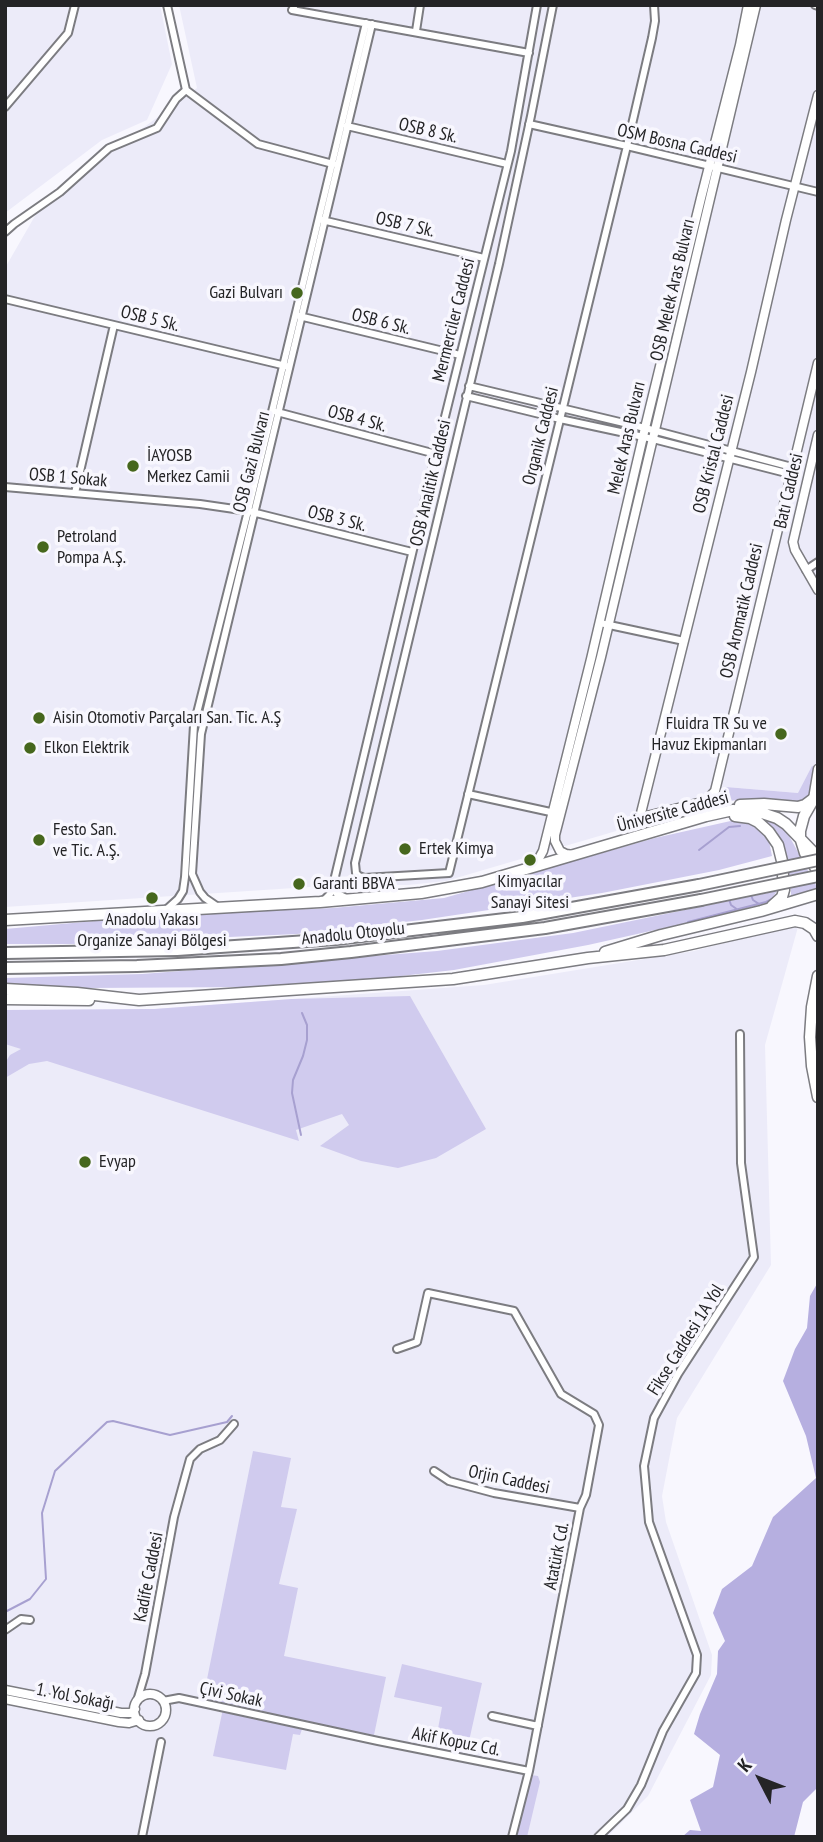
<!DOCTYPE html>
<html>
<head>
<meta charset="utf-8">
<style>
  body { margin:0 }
  #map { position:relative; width:823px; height:1842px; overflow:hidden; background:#f8f7fe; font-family:"PT Sans Narrow",sans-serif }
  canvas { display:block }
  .frame { position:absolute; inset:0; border:7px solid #242426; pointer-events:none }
  .north { position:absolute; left:725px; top:1744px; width:70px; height:70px; -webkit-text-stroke:5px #f8f7fe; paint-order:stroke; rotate:312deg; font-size:19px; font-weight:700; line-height:28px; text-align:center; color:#242426 }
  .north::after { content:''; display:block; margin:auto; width:24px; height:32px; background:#242426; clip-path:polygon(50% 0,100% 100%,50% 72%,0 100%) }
</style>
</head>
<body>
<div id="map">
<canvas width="823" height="1842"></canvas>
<div class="frame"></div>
<div class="north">K</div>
</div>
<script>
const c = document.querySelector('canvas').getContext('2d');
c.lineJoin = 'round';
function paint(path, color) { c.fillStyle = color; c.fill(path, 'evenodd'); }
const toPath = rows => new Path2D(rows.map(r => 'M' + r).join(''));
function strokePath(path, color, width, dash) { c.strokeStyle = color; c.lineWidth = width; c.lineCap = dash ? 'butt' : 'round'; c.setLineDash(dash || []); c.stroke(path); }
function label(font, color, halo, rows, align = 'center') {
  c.font = font + ' "PT Sans Narrow",sans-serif'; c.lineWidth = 7; c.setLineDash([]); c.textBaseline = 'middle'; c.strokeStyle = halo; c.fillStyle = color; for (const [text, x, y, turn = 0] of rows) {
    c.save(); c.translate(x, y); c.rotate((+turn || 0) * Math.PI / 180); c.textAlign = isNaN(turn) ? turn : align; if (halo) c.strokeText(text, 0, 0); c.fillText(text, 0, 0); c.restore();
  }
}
paint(toPath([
  [5,5,160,5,172,64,147,120,102,140,5,213],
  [179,5,818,5,818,803,798,793,726,787,720,790,715,802,446,881,408,885,340,885,5,907,5,268,43,202,197,88],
  [798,927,765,1045,771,1265,677,1418,662,1496,666,1522,712,1655,711,1675,648,1796,607,1837,5,1837,5,1010,155,1009,484,985,694,951,758,934]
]), '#ecebf9');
paint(toPath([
  [812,766,815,767,810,795,808,799,800,802,747,799,720,802,726,787,798,793],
  [762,819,773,822,787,832,817,887,812,891,791,898,791,884,785,852,777,832],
  [735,820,748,822,761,831,769,841,772,856,719,870,602,893,422,920,297,934,71,944,5,944,5,929,163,915,333,908,444,898,655,838],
  [777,891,771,900,749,909,588,945,454,970,366,980,250,987,89,988,5,987,5,978,142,974,437,951,573,933],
  [410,996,486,1129,436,1158,398,1168,361,1161,320,1146,349,1125,342,1114,296,1130,299,1141,47,1061,29,1064,5,1078,5,1063,10,1055,21,1049,5,1044,5,1010,154,1009,292,999],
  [253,1451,291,1458,281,1507,297,1509,279,1584,298,1588,284,1656,386,1677,374,1735,304,1723,300,1735,293,1734,286,1770,213,1756,224,1704,203,1699],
  [402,1664,482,1683,467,1750,464,1751,435,1745,442,1707,394,1697],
  [531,1775,538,1776,540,1782,527,1837,517,1837]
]), '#d0cbee');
paint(toPath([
  [818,1282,818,1787,803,1802,794,1837,682,1837,690,1830,701,1831,690,1800,713,1787,720,1755,694,1734,700,1714,717,1674,718,1651,725,1641,713,1613,722,1589,752,1566,773,1517,816,1478,806,1436,783,1381,795,1349,807,1328,810,1296]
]), '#b6afe0');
strokePath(toPath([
  [699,850,729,827,740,826],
  [751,895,753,900,759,904],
  [729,899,731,905,738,910],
  [688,922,766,902,774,898,779,893],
  [301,1135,292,1093,293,1080,303,1056,307,1040,307,1025,302,1013],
  [5,1612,30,1599,46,1579,42,1513,55,1471,107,1422,113,1421,170,1435,227,1422,232,1416]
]), '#a7a0d0', 2);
const street = toPath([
  [167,5,186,90,258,144,333,164],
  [295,5,292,10,529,53],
  [553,5,531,116,499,264,355,863,356,873,359,876,364,878,449,873,627,146,652,38,655,21,654,5],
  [815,5,818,6],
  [416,31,420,5],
  [5,107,68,33,75,5],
  [529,124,627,146,818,192],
  [347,126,507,164],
  [322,220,484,258],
  [5,232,14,224,60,192,109,148,157,128,176,99,186,90],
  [5,299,286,366],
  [299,316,460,355],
  [469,386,645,428,792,467],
  [466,396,560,419,653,439,790,474],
  [277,412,436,454],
  [5,487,200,504,248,511,412,552],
  [75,493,114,325],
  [806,570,818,562],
  [600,623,684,641],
  [468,794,555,813],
  [333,885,438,445,511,151,537,5],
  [324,900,330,894,333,885,336,893,346,898],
  [218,907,205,898,200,892,192,874,201,734,372,24],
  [167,909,178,899,183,891,185,877,194,725,248,511,366,23],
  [397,1349,417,1342,428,1293,514,1311,561,1394,594,1414,599,1425,586,1495,580,1508,529,1771,512,1837],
  [434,1471,449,1481,494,1493,580,1508],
  [5,1630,21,1619,30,1620],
  [137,1701,145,1674,174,1517,190,1459,200,1449,220,1440,234,1424],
  [163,1701,179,1698,378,1741,529,1771],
  [492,1716,538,1726],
  [142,1837,161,1742],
  [598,1837,627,1809,641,1785,663,1731,696,1673,697,1655,649,1522,644,1466,654,1418,678,1374,754,1257,741,1163,740,1034]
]);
const secondary = toPath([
  [818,95,786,220,751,372,641,813,643,817,706,801,715,791,818,363],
  [818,435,793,542,795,550,818,590],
  [813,799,818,769],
  [574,855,566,854,560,851,555,841,555,835,601,657,756,5],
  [532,866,538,860,543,851,591,659,645,428,701,198,740,45,748,5],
  [5,1690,121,1713,131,1713,135,1709],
  '134 1710a16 16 0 1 1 32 0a16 16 0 1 1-32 0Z',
  [5,1699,119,1722,129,1723,139,1720]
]);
const primary = toPath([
  [812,802,804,816,800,831,800,837,805,853,818,871],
  [740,805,764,804,798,807,805,805,813,799],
  [735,816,750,818,758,822,769,832,778,845,782,861,784,890,782,897,772,906],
  [5,920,320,902,421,893,482,882,706,816,733,810,759,812,777,818,786,824,818,857],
  [605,952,661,935,761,911,818,894],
  [818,976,812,1007,810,1037,812,1066,818,1097],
  [5,989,77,993,139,1000,453,979,588,958,664,950,795,921,805,923,814,929,818,936],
  [5,999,89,1000]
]);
const highway = toPath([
  [5,953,177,950,336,939,522,917,699,885],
  [5,968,137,966,281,959,351,952,545,928,701,900]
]);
strokePath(street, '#7c7c81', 10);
strokePath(secondary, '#7c7c81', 11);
strokePath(primary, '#7c7c81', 13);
strokePath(highway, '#7c7c81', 14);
strokePath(street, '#fff', 6);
strokePath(secondary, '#fff', 8);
strokePath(primary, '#fff', 10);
strokePath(highway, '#fff', 10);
const highwayBridge = toPath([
  [699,885,818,860],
  [701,900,818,876]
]);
strokePath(highwayBridge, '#7c7c81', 14, []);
strokePath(highwayBridge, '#fff', 10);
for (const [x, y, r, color] of [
  [297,293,7,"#46671d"],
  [133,466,7,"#46671d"],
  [43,547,7,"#46671d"],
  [39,718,7,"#46671d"],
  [781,734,7,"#46671d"],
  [30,748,7,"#46671d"],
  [39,840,7,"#46671d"],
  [405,849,7,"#46671d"],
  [530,860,7,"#46671d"],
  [299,884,7,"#46671d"],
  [152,898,7,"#46671d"],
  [85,1162,7,"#46671d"]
]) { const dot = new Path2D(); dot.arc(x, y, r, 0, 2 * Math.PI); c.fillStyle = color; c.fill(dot); strokePath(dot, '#f8f7fe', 2.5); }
label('18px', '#242426', '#f8f7fe', [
  ["OSB 8 Sk.",428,131,13],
  ["OSM Bosna Caddesi",677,144,13],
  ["OSB 7 Sk.",405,225,13],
  ["OSB Melek Aras Bulvarı",673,290,-77],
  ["OSB 5 Sk.",150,319,14],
  ["Mermerciler Caddesi",454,320,-76],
  ["OSB 6 Sk.",381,322,14],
  ["OSB 4 Sk.",357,419,15],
  ["Organik Caddesi",541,436,-76],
  ["Melek Aras Bulvarı",627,438,-77],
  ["OSB Kristal Caddesi",714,454,-76],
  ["OSB Gazi Bulvarı",252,462,-76],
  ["OSB 1 Sokak",68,478,5],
  ["OSB Analitik Caddesi",431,483,-77],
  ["Batı Caddesi",789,491,-77],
  ["OSB 3 Sk.",337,519,14],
  ["OSB Aromatik Caddesi",742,611,-77],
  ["Üniversite Caddesi",673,812,-15],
  ["Anadolu Otoyolu",353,934,-6],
  ["Fikse Caddesi 1A Yol",686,1340,-58],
  ["Orjin Caddesi",509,1480,12],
  ["Atatürk Cd.",557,1556,-79],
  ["Kadife Caddesi",149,1577,-79],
  ["Çivi Sokak",231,1695,12],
  ["1. Yol Sokağı",75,1697,11],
  ["Akif Kopuz Cd.",456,1742,11]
]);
label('18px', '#242426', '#f8f7fe', [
  ["Gazi Bulvarı",283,293,"right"],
  ["İAYOSB",147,456],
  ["Merkez Camii",147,477],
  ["Petroland",57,537],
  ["Pompa A.Ş.",57,558],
  ["Aisin Otomotiv Parçaları San. Tic. A.Ş",53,718],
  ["Fluidra TR Su ve",767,724,"right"],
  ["Havuz Ekipmanları",767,745,"right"],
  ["Elkon Elektrik",44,748],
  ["Festo San.",53,830],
  ["ve Tic. A.Ş.",53,851],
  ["Ertek Kimya",419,849],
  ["Kimyacılar",530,882,"center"],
  ["Sanayi Sitesi",530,903,"center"],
  ["Garanti BBVA",313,884],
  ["Anadolu Yakası",152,920,"center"],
  ["Organize Sanayi Bölgesi",152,941,"center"],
  ["Evyap",99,1162]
], 'left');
</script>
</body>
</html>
